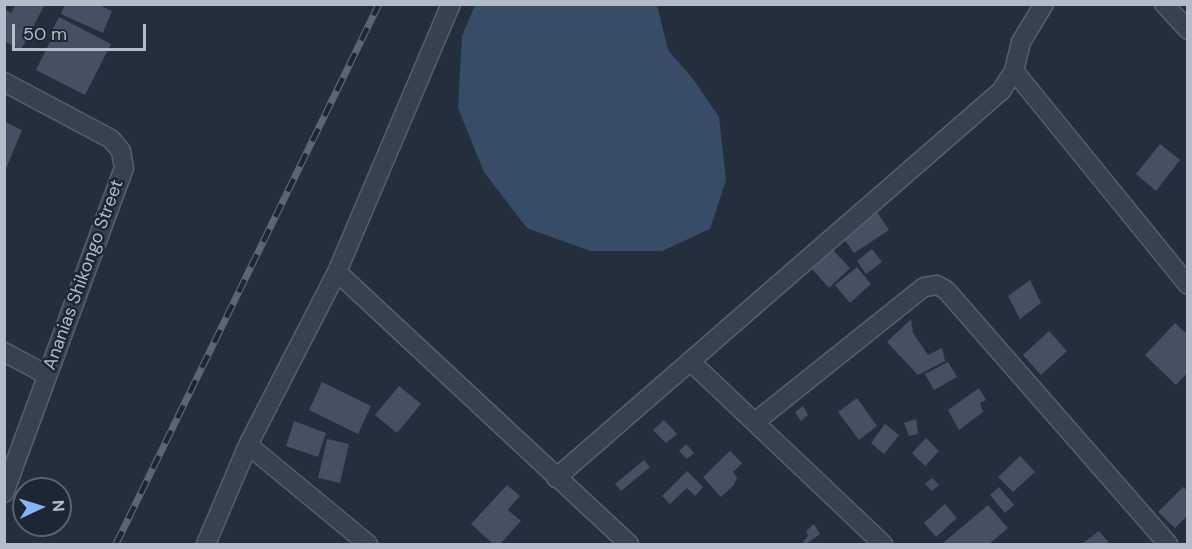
<!DOCTYPE html>
<html>
<head>
<meta charset="utf-8">
<style>
  body { margin:0 }
  #map { position:relative; width:1192px; height:549px; overflow:hidden; background:#242f3e; font-family:"DM Sans",sans-serif }
  canvas { display:block }
  .frame { position:absolute; inset:0; border:6px solid #b4bcc9; pointer-events:none }
  .north { position:absolute; left:12px; top:477px; width:60px; height:60px; box-sizing:border-box; background:#1d2633; border:2px solid #59626f; border-radius:50%; rotate:86deg; font-size:16px; font-weight:700; line-height:24px; text-align:center; color:#b4bcc9 }
  .north::after { content:''; display:block; margin:auto; width:21px; height:27px; background:#8ab4f8; clip-path:polygon(50% 0,100% 100%,50% 72%,0 100%) }
  .scale { position:absolute; left:12px; top:24px; width:134px; height:27px; box-sizing:border-box; border:3px solid #b4bcc9; border-top:0; padding-left:8px; font-size:18px; line-height:21px; white-space:nowrap; color:#b4bcc9; -webkit-text-stroke:4px #1d2633; paint-order:stroke }
</style>
</head>
<body>
<div id="map">
<canvas width="1192" height="549"></canvas>
<div class="frame"></div>
<div class="north">N</div>
<div class="scale">50 m</div>
</div>
<script>
const c = document.querySelector('canvas').getContext('2d');
c.lineJoin = 'round';
function paint(path, color) { c.fillStyle = color; c.fill(path, 'evenodd'); }
const toPath = rows => new Path2D(rows.map(r => 'M' + r).join(''));
function strokePath(path, color, width, dash) { c.strokeStyle = color; c.lineWidth = width; c.lineCap = dash ? 'butt' : 'round'; c.setLineDash(dash || []); c.stroke(path); }
function label(font, color, halo, rows, align = 'center') {
  c.font = font + ' "DM Sans",sans-serif'; c.lineWidth = 5; c.setLineDash([]); c.textBaseline = 'middle'; c.strokeStyle = halo; c.fillStyle = color; for (const [text, x, y, turn = 0] of rows) {
    c.save(); c.translate(x, y); c.rotate((+turn || 0) * Math.PI / 180); c.textAlign = isNaN(turn) ? turn : align; if (halo) c.strokeText(text, 0, 0); c.fillText(text, 0, 0); c.restore();
  }
}
paint(toPath([
  [475,5,657,5,668,50,693,79,719,117,726,180,710,229,662,251,590,251,527,228,484,172,458,108,462,36]
]), '#394c67');
paint(toPath([
  [16,4,44,6,21,50,4,41,4,9,11,13],
  [65,4,97,4,112,11,103,33,61,14],
  [59,17,111,44,85,95,36,70,52,38,49,36],
  [5,122,22,130,5,171],
  [1160,144,1180,160,1156,191,1136,174],
  [877,212,889,230,854,253,842,236],
  [832,249,850,268,829,288,811,268],
  [872,249,882,262,866,274,857,261],
  [857,267,871,284,850,303,835,285],
  [1030,280,1041,303,1020,319,1008,296],
  [911,319,913,333,928,355,942,348,945,361,918,375,887,342],
  [1175,323,1188,335,1188,372,1176,385,1145,355],
  [1049,331,1067,351,1041,375,1023,355],
  [948,362,957,377,934,390,925,374],
  [322,382,371,406,358,434,309,410],
  [399,386,421,404,397,433,375,415],
  [979,388,986,400,980,403,983,412,959,430,948,410],
  [857,398,877,426,859,440,838,412],
  [803,406,808,415,801,421,795,412],
  [916,419,918,434,909,436,904,423],
  [664,420,677,434,666,443,653,430],
  [294,421,326,433,318,457,286,446],
  [885,424,899,435,884,454,871,443],
  [926,438,939,451,925,466,912,453],
  [327,439,349,444,340,483,318,478],
  [686,444,694,453,687,459,679,451],
  [730,451,742,463,733,472,737,477,734,485,721,497,703,477],
  [1020,456,1035,472,1013,492,998,477],
  [644,460,650,467,621,491,615,484],
  [687,471,703,487,695,496,687,488,670,504,662,496],
  [932,478,939,485,932,491,925,484],
  [507,485,520,496,508,510,521,521,500,544,493,544,471,524],
  [999,487,1014,505,1005,513,990,495],
  [1183,487,1188,491,1188,515,1175,528,1158,512],
  [945,504,957,518,936,537,924,523],
  [988,505,1008,528,989,544,942,544],
  [814,524,820,534,806,544,803,542,808,536,806,531],
  [1099,531,1110,544,1082,544]
]), '#455162');
const minor = toPath([
  [1164,4,1188,30],
  [1014,71,1188,285],
  [4,82,111,139,121,151,124,168,4,493],
  [337,272,629,544],
  [4,352,47,375],
  [690,361,883,544],
  [755,422,924,287,937,285,946,290,1168,544],
  [248,445,368,544],
  [556,478,1001,91,1014,71,1021,42,1044,4],
  [206,544,248,445,337,272,451,4]
]);
strokePath(minor, '#565f6c', 21);
strokePath(minor, '#38414e', 18);
const rail = toPath([
  [116,544,379,4]
]);
strokePath(rail, '#5a6575', 7);
strokePath(rail, '#1d2633', 4.5, [14]);
label('18px', '#b4bcc9', '#1d2633', [
  ["Ananias Shikongo Street",84,275,-70]
]);
</script>
</body>
</html>
